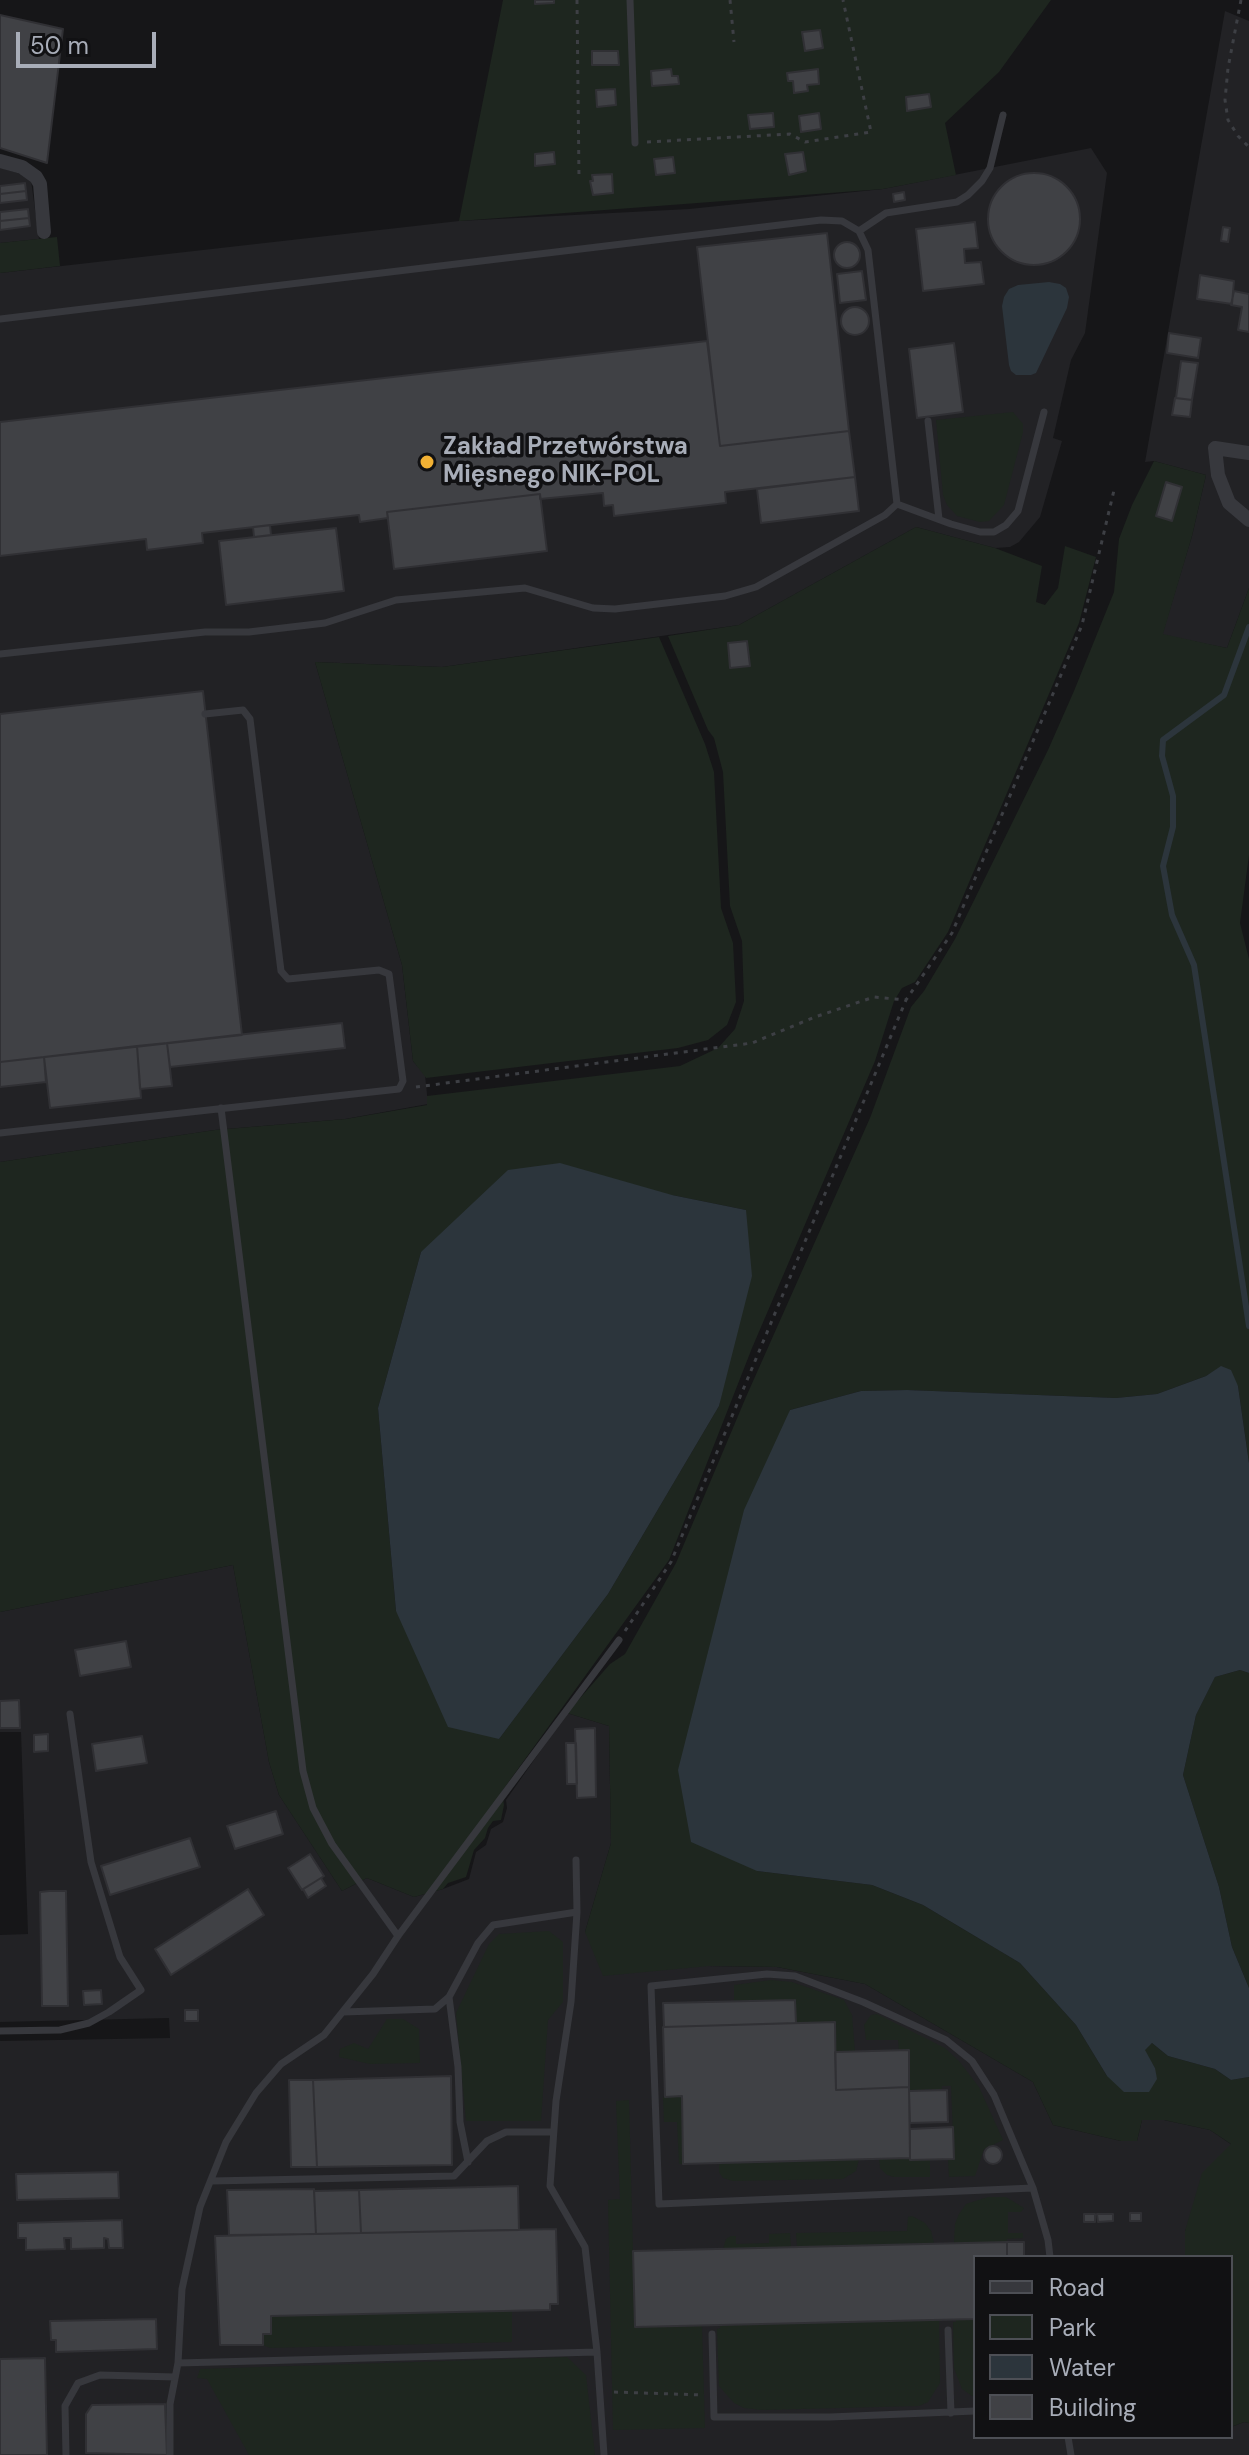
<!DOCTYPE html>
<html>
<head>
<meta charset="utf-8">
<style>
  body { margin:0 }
  #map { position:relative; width:1249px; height:2455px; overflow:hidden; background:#161618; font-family:"DM Sans",sans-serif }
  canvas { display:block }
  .legend { position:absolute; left:973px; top:2255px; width:260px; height:184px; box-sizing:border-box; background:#111113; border:2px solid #4d4f55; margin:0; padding:10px 14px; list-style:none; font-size:24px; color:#a8adb8 }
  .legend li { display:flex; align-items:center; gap:16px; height:40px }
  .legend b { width:40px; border:2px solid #4d4f55 }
  .scale { position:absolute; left:16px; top:32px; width:140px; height:36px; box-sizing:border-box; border:4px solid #a8adb8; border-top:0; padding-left:10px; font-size:24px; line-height:28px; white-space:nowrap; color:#a8adb8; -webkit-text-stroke:6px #111113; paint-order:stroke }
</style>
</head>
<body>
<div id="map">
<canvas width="1249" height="2455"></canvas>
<ul class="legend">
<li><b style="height:10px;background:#37383d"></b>Road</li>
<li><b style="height:22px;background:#1e261f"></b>Park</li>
<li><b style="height:22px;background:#2c353c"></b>Water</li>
<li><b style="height:22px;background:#404145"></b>Building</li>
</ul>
<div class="scale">50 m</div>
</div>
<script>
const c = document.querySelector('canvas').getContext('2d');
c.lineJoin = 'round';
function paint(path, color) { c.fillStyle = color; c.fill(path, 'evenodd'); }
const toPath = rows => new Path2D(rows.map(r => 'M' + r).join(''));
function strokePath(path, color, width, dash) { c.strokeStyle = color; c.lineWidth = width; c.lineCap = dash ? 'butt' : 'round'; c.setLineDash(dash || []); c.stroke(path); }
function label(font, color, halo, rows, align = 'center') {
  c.font = font + ' "DM Sans",sans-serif'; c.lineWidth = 7; c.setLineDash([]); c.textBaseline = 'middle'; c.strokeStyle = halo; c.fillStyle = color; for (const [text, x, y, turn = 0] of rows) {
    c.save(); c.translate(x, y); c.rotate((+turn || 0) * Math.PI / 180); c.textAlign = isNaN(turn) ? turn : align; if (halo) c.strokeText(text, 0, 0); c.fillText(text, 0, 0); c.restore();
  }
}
paint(toPath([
  [1225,11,1249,21,1249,588,1227,648,1162,635,1192,536,1206,475,1154,461,1145,462],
  [1091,148,1107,173,1085,333,1071,360,1053,438,1062,441,1040,517,1019,542,1010,547,995,548,916,527,739,625,442,667,315,662,402,965,413,1061,425,1075,428,1104,345,1119,215,1130,0,1162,0,273,459,221,689,209,883,189],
  [0,168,25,175,31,180,39,239,0,243],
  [233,1565,269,1762,279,1795,342,1891,367,1878,414,1897,443,1889,469,1879,476,1852,486,1845,491,1829,503,1822,507,1808,506,1800,567,1713,609,1726,611,1843,585,1932,709,1966,777,1967,865,1984,1033,2082,1053,2125,1121,2141,1137,2141,1142,2120,1164,2120,1210,2130,1232,2145,1185,2231,1185,2257,975,2257,975,2437,1231,2437,1231,2427,1244,2422,1249,2423,1249,2455,0,2455,0,2041,170,2038,169,2018,0,2022,0,1935,28,1934,21,1732,0,1732,0,1612]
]), '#222225');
paint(toPath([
  [503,0,1051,0,999,72,945,123,956,175,883,189,459,221],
  [57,237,60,266,0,273,0,243],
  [1013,412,1023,424,1023,432,1004,505,989,521,980,522,957,516,947,505,943,495,936,420],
  [1154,461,1206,475,1192,536,1163,634,1227,648,1249,588,1249,855,1240,923,1249,959,1249,1463,1238,1386,1221,1367,1206,1376,1157,1394,1116,1398,907,1390,861,1391,790,1410,757,1871,872,1885,923,1905,1020,1963,1076,2025,1107,2076,1155,2068,1144,2050,1152,2043,1168,2056,1215,2069,1231,2080,1249,2077,1249,2423,1244,2422,1231,2427,1231,2257,1185,2257,1185,2231,1202,2173,1231,2144,1210,2130,1164,2120,1142,2120,1137,2141,1121,2141,1053,2125,1033,2082,865,1984,777,1967,709,1966,603,1976,585,1932,611,1843,609,1726,567,1713,610,1664,625,1654,676,1563,746,1397,870,1118,911,1007,924,991,955,939,1048,750,1074,691,1114,592,1119,539,1132,505],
  [916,527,995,548,1042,566,1036,602,1045,605,1058,588,1065,546,1096,557,1079,623,948,932,915,982,902,988,894,1001,875,1061,752,1348,669,1560,502,1791,504,1805,501,1820,493,1821,488,1828,485,1838,474,1850,466,1877,448,1883,443,1889,414,1897,367,1878,342,1891,279,1795,269,1762,233,1565,0,1612,0,1162,215,1130,346,1119,427,1105,427,1096,680,1066,718,1048,735,1029,744,1001,742,941,730,906,723,772,714,738,708,730,668,636,739,625],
  [672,1195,746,1210,719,1406,608,1594,499,1739,396,1611,378,1408,421,1252],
  [659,637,705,744,714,772,721,908,733,943,736,1002,727,1025,708,1040,678,1048,426,1078,413,1061,402,965,315,662,442,667],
  [1240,1670,1249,1673,1249,1988,1232,1947,1219,1887,1183,1775,1196,1715,1215,1677],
  [549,1931,563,1942,563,2002,548,2020,541,2121,466,2121,456,2013,489,1944,499,1934],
  [771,1980,792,1982,844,2000,852,2015,855,2051,835,2052,835,2023,796,2023,794,2000,734,2002,734,1985],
  [877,2014,945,2048,959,2061,979,2087,1003,2140,984,2149,975,2176,949,2177,948,2159,954,2158,951,2086,942,2086,942,2089,910,2090,909,2050,899,2050,898,2040,866,2040,864,2025,871,2015],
  [387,2019,403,2019,419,2029,420,2063,370,2064,339,2057,340,2049,354,2043,368,2049],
  [682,2096,683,2164,679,2164,677,2122,664,2122,663,2097],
  [629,2100,635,2327,702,2326,705,2428,613,2430,608,2200,620,2199,616,2101],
  [910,2158,910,2160,930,2160,930,2177,894,2177,887,2175,880,2168,879,2159],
  [859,2159,856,2171,843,2179,733,2181,723,2178,719,2172,719,2163],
  [988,2197,1006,2197,1024,2208,1021,2212,1008,2212,1008,2233,1023,2233,1023,2238,1007,2239,1007,2242,954,2243,955,2224,959,2214,966,2204],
  [912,2216,925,2223,931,2231,934,2243,797,2247,796,2233,907,2231,908,2217],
  [790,2233,791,2247,723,2249,726,2239,731,2236,736,2236,736,2244,769,2243,769,2234],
  [512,2311,512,2342,270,2348,263,2345,263,2334,271,2316],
  [956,2319,975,2319,975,2398,962,2389,954,2368,953,2322,956,2322],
  [939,2320,940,2383,928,2402,919,2406,762,2410,744,2408,734,2403,719,2386,717,2329,720,2328,720,2325],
  [567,2357,586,2375,595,2455,249,2455,207,2379,197,2378,200,2369]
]), '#1e261f');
paint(toPath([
  [1049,282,1060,284,1066,288,1069,297,1067,308,1036,373,1031,375,1016,375,1011,371,1009,365,1002,306,1004,297,1009,289,1018,285],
  [560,1163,672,1195,746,1210,752,1276,719,1406,608,1594,499,1739,448,1727,396,1611,378,1408,421,1252,508,1170],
  [1221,1366,1231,1370,1238,1386,1249,1463,1249,1673,1240,1670,1215,1677,1196,1715,1183,1775,1219,1887,1232,1947,1249,1988,1249,2077,1231,2080,1215,2069,1168,2056,1152,2043,1145,2050,1155,2068,1157,2079,1149,2092,1124,2092,1107,2076,1076,2025,1020,1963,923,1905,872,1885,757,1871,691,1842,678,1770,744,1510,790,1410,861,1391,907,1390,1116,1398,1157,1394,1206,1376]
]), '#2c353c');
strokePath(toPath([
  [1249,627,1224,695,1163,740,1162,756,1173,796,1173,827,1163,866,1172,915,1194,965,1249,1326]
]), '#2c353c', 6);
const building = toPath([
  [535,0,554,0,554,3,535,4,535,0],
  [0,15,63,29,47,163,0,148,0,15],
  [820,30,823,48,805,51,802,32,820,30],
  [592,51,618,51,619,65,592,65,592,51],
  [671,69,672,76,678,76,679,84,652,86,651,71,671,69],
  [818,69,819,84,807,85,808,91,794,93,793,81,788,81,787,73,818,69],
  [615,89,616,105,597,107,596,90,615,89],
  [929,94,931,107,907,111,906,97,929,94],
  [773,113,774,127,750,129,748,115,773,113],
  [819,113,821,129,801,132,799,116,819,113],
  [554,152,555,164,535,166,535,154,554,152],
  [803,152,806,171,789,175,785,154,803,152],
  [673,157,675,173,656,175,654,159,673,157],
  '988 219a46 46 0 1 1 92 0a46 46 0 1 1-92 0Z',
  [612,174,613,193,593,195,590,181,593,181,592,175,612,174],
  [25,183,26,191,0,194,0,186,25,183],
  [26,191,27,200,0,203,0,194,26,191],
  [904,192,905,200,894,202,893,194,904,192],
  [28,209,29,218,0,221,0,212,28,209],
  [29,218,30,226,0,230,0,221,29,218],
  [975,222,978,248,964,249,965,263,981,262,984,284,923,291,916,229,975,222],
  [1223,227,1230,228,1228,242,1221,241,1223,227],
  [827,233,849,431,720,446,697,247,827,233],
  '834 255a13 13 0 1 1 26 0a13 13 0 1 1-26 0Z',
  [862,271,866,300,840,303,837,274,862,271],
  [1200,275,1234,281,1232,304,1197,299,1200,275],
  [1234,291,1249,294,1249,332,1238,330,1242,307,1231,305,1234,291],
  '841 321a14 14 0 1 1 28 0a14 14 0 1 1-28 0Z',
  [1169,333,1201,338,1198,358,1167,353,1169,333],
  [707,341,720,446,849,431,855,477,725,492,726,503,614,516,613,505,604,506,603,493,540,499,540,494,387,512,388,518,360,522,359,515,202,533,203,543,147,550,146,539,0,556,0,422,707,341],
  [954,343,963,412,917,418,909,349,954,343],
  [1181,361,1198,363,1192,400,1176,398,1181,361],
  [1175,398,1192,400,1190,417,1172,415,1175,398],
  [855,477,859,511,761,523,757,489,855,477],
  [1166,482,1182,487,1172,521,1156,516,1166,482],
  [540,494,547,551,394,569,387,512,540,494],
  [270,525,271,535,254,537,253,527,270,525],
  [336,528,344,591,226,605,219,541,336,528],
  [747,641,750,666,730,668,728,643,747,641],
  [203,691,242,1035,0,1062,0,714,203,691],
  [342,1023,345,1048,170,1067,167,1043,342,1023],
  [167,1043,172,1086,140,1089,137,1046,167,1043],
  [137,1046,141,1098,50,1108,44,1057,137,1046],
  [44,1057,46,1082,0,1087,0,1062,44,1057],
  [126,1641,131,1667,80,1676,75,1650,126,1641],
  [19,1700,20,1728,0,1728,0,1701,19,1700],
  [595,1728,596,1797,577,1798,575,1729,595,1728],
  [48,1734,48,1751,34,1752,34,1735,48,1734],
  [142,1736,147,1763,96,1771,92,1744,142,1736],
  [566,1743,576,1743,577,1784,567,1784,566,1743],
  [276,1811,283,1834,235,1849,227,1826,276,1811],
  [190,1838,200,1867,110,1895,101,1866,190,1838],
  [310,1854,324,1876,302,1890,288,1868,310,1854],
  [321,1878,326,1886,308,1898,303,1889,321,1878],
  [248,1889,264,1915,171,1975,155,1949,248,1889],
  [49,1891,66,1891,68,2006,42,2006,40,1892,49,1891],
  [101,1990,102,2004,84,2005,83,1991,101,1990],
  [795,2000,796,2023,664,2027,663,2003,795,2000],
  [185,2010,198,2010,198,2021,185,2021,185,2010],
  [835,2022,836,2090,909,2087,910,2158,683,2164,682,2096,665,2097,663,2027,835,2022],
  [909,2050,909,2087,836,2090,835,2052,909,2050],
  [451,2076,452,2165,317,2167,313,2080,451,2076],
  [289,2080,313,2080,317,2167,291,2167,289,2080],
  [947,2090,948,2122,910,2123,909,2091,947,2090],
  [953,2127,954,2159,910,2160,910,2129,953,2127],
  '984 2155a9 9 0 1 1 18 0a9 9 0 1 1-18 0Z',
  [118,2172,119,2198,17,2200,16,2174,118,2172],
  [518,2186,519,2230,361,2233,359,2190,518,2186],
  [314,2189,316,2234,229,2235,227,2190,314,2189],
  [359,2190,361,2233,316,2234,314,2191,359,2190],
  [1130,2213,1141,2213,1141,2221,1130,2221,1130,2213],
  [1084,2214,1095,2214,1095,2222,1084,2222,1084,2214],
  [1097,2214,1113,2214,1113,2221,1098,2222,1097,2214],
  [122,2220,123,2248,109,2248,108,2239,104,2238,104,2248,71,2249,71,2238,64,2238,65,2249,26,2250,26,2238,18,2238,18,2223,122,2220],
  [556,2229,558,2304,550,2304,550,2310,271,2316,271,2334,263,2334,263,2345,220,2345,215,2236,556,2229],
  [1007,2242,1007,2257,975,2257,975,2319,635,2327,633,2251,1007,2242],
  [1007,2242,1024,2242,1024,2257,1007,2257,1007,2242],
  [156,2319,157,2349,56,2352,56,2340,51,2340,50,2321,156,2319],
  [45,2358,47,2455,0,2455,0,2359,45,2358],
  [165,2404,167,2455,86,2453,86,2414,92,2405,165,2404]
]);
paint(building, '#404145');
strokePath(building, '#303034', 2);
strokePath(toPath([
  [577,0,579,178],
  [730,0,734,42],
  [1241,0,1228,68,1225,100,1228,120,1238,136,1249,147],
  [647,142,790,134,805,142,871,132,843,0],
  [416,1087,752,1043,815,1017,874,997,906,1000,952,933,1082,625,1115,486],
  [625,1631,671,1562,906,1000],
  [614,2392,703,2395]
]), '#3d3f44', 3, [4, 6]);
strokePath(toPath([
  [630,0,635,143],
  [859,231,886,213,957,202,968,195,982,181,990,168,1003,115],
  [0,319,821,220,842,221,859,231,868,250,897,504,885,515,756,587,725,596,615,609,593,608,525,588,396,600,325,623,249,632,205,632,0,654],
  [928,421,939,519],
  [897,504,951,524,980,532,994,532,1006,525,1018,511,1044,412],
  [221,1108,303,1771,313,1808,332,1844,398,1936],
  [0,1133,399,1089,403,1081,389,974,379,970,288,979,281,971,250,719,243,710,205,714],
  [576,1860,577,1912,571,2002,556,2101,550,2186,585,2247,597,2352,604,2455],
  [449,1997,458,2067,460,2122,468,2162],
  [343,2012,435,2009,449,1997,478,1943,493,1925,577,1912],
  [0,2031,60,2030,89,2023,109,2012,141,1990,120,1957,91,1862,70,1714],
  [211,2181,454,2176,487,2141,506,2132,553,2132],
  [1033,2188,994,2095,972,2061,946,2040,863,2002,795,1976,767,1974,651,1986,659,2204,1033,2188,1048,2240,1050,2257],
  [948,2330,951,2413],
  [712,2334,714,2417,830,2417,975,2411],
  [178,2363,597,2352],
  [1068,2437,1071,2455],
  [66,2455,65,2406,78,2383,100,2375,175,2377],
  [170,2455,170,2404,178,2363,182,2289,200,2207,226,2142,256,2093,281,2064,324,2035,373,1974,398,1936,619,1640]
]), '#37383d', 7);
strokePath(toPath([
  [0,161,22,167,36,177,40,184,44,232],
  [1249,453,1215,448,1218,475,1229,503,1249,520]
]), '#37383d', 14);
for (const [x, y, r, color] of [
  [427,462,8,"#f2b134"]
]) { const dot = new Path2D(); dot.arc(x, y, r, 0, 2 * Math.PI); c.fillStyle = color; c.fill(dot); strokePath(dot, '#111113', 3); }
label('bold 24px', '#a8adb8', '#111113', [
  ["Zakład Przetwórstwa",443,448],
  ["Mięsnego NIK-POL",443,476]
], 'left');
</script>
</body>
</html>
